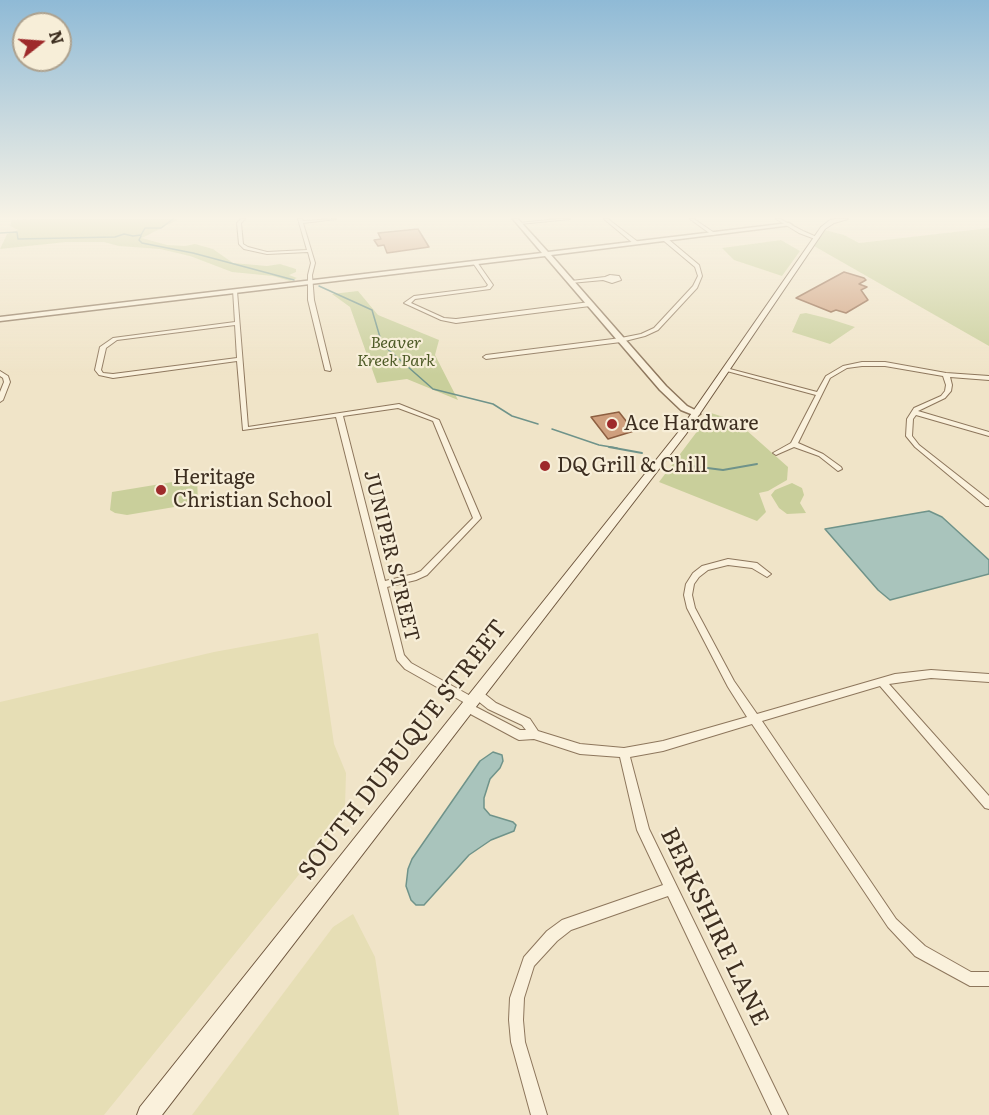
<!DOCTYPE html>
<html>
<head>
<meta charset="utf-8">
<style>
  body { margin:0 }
  #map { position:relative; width:989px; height:1115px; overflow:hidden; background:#f0e4c8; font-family:Literata,serif }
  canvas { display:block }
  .north { position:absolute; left:12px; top:12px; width:60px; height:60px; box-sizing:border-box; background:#f7eed8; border:2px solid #ada18e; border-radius:50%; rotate:73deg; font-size:16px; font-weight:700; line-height:24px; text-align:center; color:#3d2e20 }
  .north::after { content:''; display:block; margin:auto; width:21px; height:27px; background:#9e2a2b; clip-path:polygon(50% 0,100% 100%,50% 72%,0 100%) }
</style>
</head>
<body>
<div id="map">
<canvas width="989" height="1115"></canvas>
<div class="north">N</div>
</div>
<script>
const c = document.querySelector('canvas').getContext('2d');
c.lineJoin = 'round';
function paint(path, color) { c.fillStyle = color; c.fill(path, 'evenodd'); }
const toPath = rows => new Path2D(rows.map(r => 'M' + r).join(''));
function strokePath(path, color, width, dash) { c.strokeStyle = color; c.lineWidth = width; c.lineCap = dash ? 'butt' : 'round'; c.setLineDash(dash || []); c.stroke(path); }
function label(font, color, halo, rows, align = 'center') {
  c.font = font + ' Literata,serif'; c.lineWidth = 4.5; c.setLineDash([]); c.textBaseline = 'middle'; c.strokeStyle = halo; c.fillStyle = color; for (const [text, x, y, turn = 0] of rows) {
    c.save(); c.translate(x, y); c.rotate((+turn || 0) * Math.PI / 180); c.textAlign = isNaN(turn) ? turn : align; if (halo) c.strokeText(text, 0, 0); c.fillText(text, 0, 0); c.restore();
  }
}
paint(toPath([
  [318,633,334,744,346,773,345,807,327,840,104,1115,0,1115,0,702,214,652],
  [353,914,375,957,399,1115,192,1115,333,927]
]), '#e6deb5');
paint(toPath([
  [33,219,179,219,142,238,167,245,185,246,195,244,213,249,233,263,267,266,280,264,296,269,296,272,289,275,297,278,290,281,273,276,232,272,190,256,160,249,119,246,104,242,66,242,0,249,7,234,18,230,10,226,12,220],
  [989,228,989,346,814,246,825,230,844,235,859,243],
  [781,240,800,251,782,276,734,260,722,248],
  [358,291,378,315,439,340,435,355,458,400,407,379,377,383,350,307,332,294],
  [806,313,830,319,855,327,830,344,792,332,800,314],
  [711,413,742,423,745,429,788,467,787,480,768,491,759,493,766,512,757,521,659,482],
  [197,478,198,503,127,515,115,513,110,510,112,492],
  [792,483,802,488,804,495,800,503,806,513,787,514,779,508,771,495,775,490]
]), '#c9cf9b');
const water = toPath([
  [929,511,942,517,989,560,989,574,890,600,878,590,825,529,929,511],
  [493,752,502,755,503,761,500,768,490,779,484,798,484,808,490,815,513,822,516,825,514,831,491,840,469,855,424,905,416,905,411,900,406,886,408,869,412,859,480,761,493,752]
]);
paint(water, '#a9c4bc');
strokePath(water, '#6f938a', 1.5);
strokePath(toPath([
  [0,233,17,232,18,239,115,237,124,234,133,236,141,235,145,228,161,228,173,219],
  [141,236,139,240,142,243,193,253,294,280],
  [319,286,372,310,382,344,433,389,493,404,512,416,538,424],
  [552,429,599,445,617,448]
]), '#6f938a', 1.5);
strokePath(toPath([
  [609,447,642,453],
  [684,465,723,470,757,464]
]), '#6f938a', 2);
const building = toPath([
  [418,229,429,247,387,253,384,245,378,246,374,240,381,239,378,233,418,229],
  [844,272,864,278,866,280,859,284,867,287,861,290,868,300,846,313,836,310,831,312,796,298,844,272],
  [619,412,634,431,608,439,591,417,619,412]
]);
paint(building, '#cf9f7d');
strokePath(building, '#8d5f41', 1.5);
const minor = toPath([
  [241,219,245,219,241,223,243,244,248,247,267,252,307,250,298,219,302,219,303,221,336,219,303,223,315,263,312,275,314,300,331,370,330,371,325,370,308,300,308,275,311,263,308,252,267,254,244,249,239,244,237,223,241,219],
  [559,219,570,219,520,224,518,223,559,219],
  [604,219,608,219,638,242,638,244,634,244,604,219],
  [690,219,694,219,716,234,712,235,690,219],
  [776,219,780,219,803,231,819,238,815,239,799,233,776,219],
  [664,239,668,239,699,265,702,276,697,288,658,330,645,336,621,342,486,359,483,357,486,355,621,338,641,334,654,328,693,286,698,276,695,267,664,241,664,239],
  [475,262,477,262,493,285,490,289,415,299,411,303,444,318,456,319,590,302,593,304,590,306,456,323,441,320,404,303,414,296,486,287,488,285,473,263,475,262],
  [610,275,619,276,621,280,612,283,603,280,571,283,569,282,571,281,605,277,610,275],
  [233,290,237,291,248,427,399,404,439,420,481,518,427,575,416,580,387,587,404,655,411,663,476,699,477,702,474,706,520,730,526,730,522,725,488,709,473,697,472,694,473,691,477,690,481,691,496,703,530,719,538,731,580,744,624,748,663,741,747,717,728,687,687,608,684,595,686,584,693,573,702,566,728,559,757,563,771,574,767,577,752,568,728,565,708,570,699,577,694,584,692,595,695,608,734,681,757,714,895,674,931,670,989,674,989,682,931,678,889,684,989,796,989,809,985,808,880,686,762,721,896,919,925,946,971,972,989,972,989,986,970,986,915,956,888,927,752,724,663,751,630,757,649,829,788,1115,772,1115,668,896,571,930,557,941,534,966,524,998,523,1020,525,1042,547,1115,531,1115,511,1042,509,1020,510,998,524,957,547,931,562,920,663,885,637,830,620,757,580,754,534,739,519,740,515,738,463,710,462,707,465,703,405,669,397,660,336,417,243,430,237,361,113,378,99,375,95,370,100,347,113,338,235,322,233,290],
  [235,325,237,358,113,374,103,373,101,370,106,348,117,340,235,325],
  [398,408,433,421,473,518,421,571,414,574,385,581,343,416,398,408],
  [862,362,885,362,946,373,989,376,989,380,950,377,952,385,951,391,945,398,918,411,989,432,989,436,916,415,913,419,912,436,919,445,989,500,989,506,986,506,915,447,906,436,907,419,914,408,941,396,945,391,946,385,943,376,885,366,862,366,847,368,830,378,798,443,823,454,841,467,842,469,838,471,819,456,794,447,778,454,776,455,773,453,791,443,816,395,723,370,726,368,817,392,826,376,843,366,862,362],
  [0,371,8,376,10,382,3,400,0,402,0,392,4,382,3,378,0,376,0,371]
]);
const tertiary = toPath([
  [513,219,518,219,548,252,789,223,792,225,551,255,666,386,687,406,699,412,700,414,696,416,681,410,660,390,545,256,0,321,0,317,542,253,513,219]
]);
const secondary = toPath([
  [836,219,848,219,834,223,825,229,686,434,162,1115,137,1115,140,1107,680,430,821,227,830,220,836,219]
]);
strokePath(minor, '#8d765c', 2);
strokePath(tertiary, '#8d765c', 3);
strokePath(secondary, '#6f573f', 2);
paint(minor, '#faf1dc');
paint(tertiary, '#faf1dc');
paint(secondary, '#faf1dc');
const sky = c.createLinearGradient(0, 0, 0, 375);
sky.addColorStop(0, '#8fbad6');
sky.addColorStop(0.58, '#f8f3e6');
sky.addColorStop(1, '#f8f3e600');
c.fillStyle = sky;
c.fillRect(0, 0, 989, 375);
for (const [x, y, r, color] of [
  [612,424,6,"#9e2a2b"],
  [545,466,6,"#9e2a2b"],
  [161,490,6,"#9e2a2b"]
]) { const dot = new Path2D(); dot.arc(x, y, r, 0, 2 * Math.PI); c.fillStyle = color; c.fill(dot); strokePath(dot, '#f7eed8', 2); }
label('italic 16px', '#4d5a26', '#f7eed8', [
  ["Beaver",396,343],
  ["Kreek Park",396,361]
]);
label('20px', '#3d2e20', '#f7eed8', [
  ["Ace Hardware",624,424],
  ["DQ Grill & Chill",557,466],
  ["Heritage",173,478],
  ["Christian School",173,501]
], 'left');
label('20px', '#3d2e20', '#f7eed8', [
  ["JUNIPER STREET",391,556,76]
]);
label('24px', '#3d2e20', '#f7eed8', [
  ["SOUTH DUBUQUE STREET",403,750,-52],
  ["BERKSHIRE LANE",714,927,64]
]);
</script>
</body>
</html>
